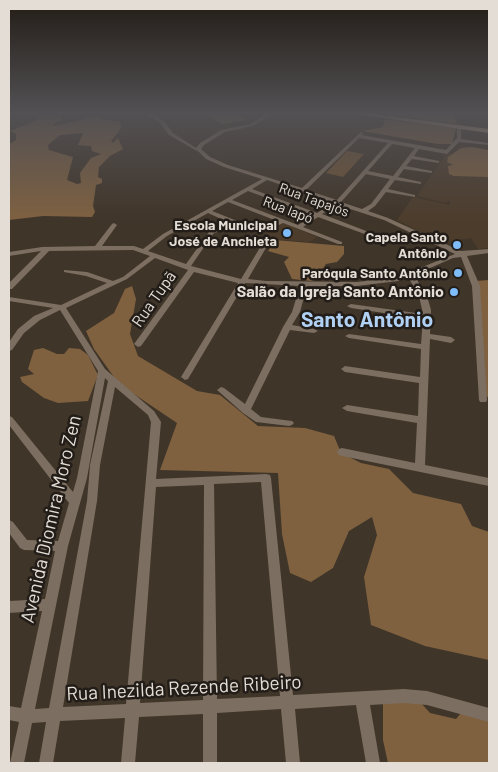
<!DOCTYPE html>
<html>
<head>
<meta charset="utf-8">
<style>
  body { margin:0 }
  #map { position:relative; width:498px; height:772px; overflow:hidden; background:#403529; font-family:Barlow,sans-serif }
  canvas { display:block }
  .frame { position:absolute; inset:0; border:10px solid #e4ddd5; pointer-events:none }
</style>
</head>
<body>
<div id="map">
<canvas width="498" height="772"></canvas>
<div class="frame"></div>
</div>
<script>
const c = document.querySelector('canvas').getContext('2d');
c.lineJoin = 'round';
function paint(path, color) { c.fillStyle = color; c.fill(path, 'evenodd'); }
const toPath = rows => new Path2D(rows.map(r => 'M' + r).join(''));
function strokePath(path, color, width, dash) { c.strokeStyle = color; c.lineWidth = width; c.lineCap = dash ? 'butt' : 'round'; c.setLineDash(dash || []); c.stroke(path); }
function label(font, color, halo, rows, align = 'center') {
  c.font = font + ' Barlow,sans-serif'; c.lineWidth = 5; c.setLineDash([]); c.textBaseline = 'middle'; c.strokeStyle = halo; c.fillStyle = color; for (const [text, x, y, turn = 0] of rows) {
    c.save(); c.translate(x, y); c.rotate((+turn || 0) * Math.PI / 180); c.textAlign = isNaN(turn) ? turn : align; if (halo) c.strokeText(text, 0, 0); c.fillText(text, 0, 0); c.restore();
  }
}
paint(toPath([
  [447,153,489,160,489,248,478,249,471,238,442,243,397,220,413,197,450,205,450,200,446,203,417,196],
  [283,223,317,237,310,242,269,239,272,237,265,234]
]), '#4c3c2b');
paint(toPath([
  [347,151,364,154,343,177,326,173]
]), '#6f5334');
paint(toPath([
  [204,114,235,114,245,117,246,120,222,124],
  [383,114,454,114,457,124],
  [43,115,62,117,61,121,53,124,54,126,99,116,102,119,121,122,120,124,122,127,111,141,113,143,118,138,123,149,110,156,99,167,98,177,102,179,102,183,96,185,93,206,95,212,92,217,43,216,9,220,9,144,16,140,16,134,10,131,34,122],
  [83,133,78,145,91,146,92,151,101,154,91,158,80,173,81,183,77,184,67,180,73,157,49,150,48,145,60,135],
  [385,119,456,128,452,144,438,144,362,131,383,127],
  [472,147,489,150,489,177,454,176,449,174,448,166,453,165,447,162,448,157,461,148],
  [275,240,344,246,344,254,337,262,326,264,316,279,312,281,292,279,284,262,289,257,268,251],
  [489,280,489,399,486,395,476,281],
  [132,286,136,299,130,334,138,356,197,391,220,395,258,426,305,428,334,436,341,453,361,463,389,469,413,493,461,504,472,526,489,532,489,660,425,646,371,625,364,577,377,535,372,517,349,531,333,568,311,582,290,573,282,534,278,473,160,470,177,423,119,384,94,349,86,331,114,313,125,289],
  [43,348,57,354,64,354,69,348,80,349,88,355,98,375,88,401,58,403,44,398,22,382,20,377,34,374,28,369,34,350],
  [383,701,421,703,430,713,456,719,461,713,489,719,489,763,388,763,383,740]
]), '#7f6140');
paint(toPath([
  [147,114,153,114,164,121,173,133,196,148,200,143,221,130,250,124,266,114,272,114,253,126,225,132,204,145,201,149,210,157,228,165,302,188,361,132,363,133,362,135,446,150,457,138,457,127,459,126,461,127,461,139,489,143,489,145,459,142,447,154,419,149,414,156,439,161,439,163,412,159,406,166,432,171,432,173,404,169,398,177,421,182,421,184,395,180,388,189,415,195,415,197,386,192,375,206,368,211,388,218,461,251,489,249,489,253,467,256,480,286,487,400,486,402,480,402,479,400,472,286,461,257,453,258,414,275,427,296,431,310,430,334,451,337,455,340,451,343,430,339,425,465,489,478,489,486,342,456,339,455,337,452,339,449,342,448,415,463,417,423,347,411,342,408,347,405,418,416,419,383,345,372,341,369,345,366,420,377,421,349,349,338,345,336,349,334,421,344,423,319,351,308,347,306,351,304,423,314,419,296,408,277,398,281,357,286,307,286,300,312,292,325,314,329,318,331,314,333,290,330,251,409,261,417,292,421,294,423,292,425,289,426,256,422,243,413,217,390,221,387,224,388,245,404,283,327,292,312,300,286,245,283,188,379,185,380,181,377,238,283,194,272,141,346,138,347,134,344,188,270,155,258,127,279,66,308,105,369,154,411,161,422,156,479,266,474,270,475,271,478,293,695,404,689,427,691,489,708,489,722,427,705,404,703,370,705,380,763,366,763,356,705,295,709,300,763,286,763,281,709,217,713,217,763,203,763,203,714,139,717,135,763,121,763,125,718,60,721,53,763,39,763,46,722,32,723,24,763,10,763,19,722,9,720,9,706,21,708,42,611,9,613,9,601,45,599,55,551,24,550,20,548,9,533,9,520,13,522,27,540,58,541,69,503,9,425,9,416,12,417,73,492,77,478,98,371,60,310,40,320,24,333,12,350,9,351,9,342,18,329,34,316,53,308,9,301,9,297,61,305,107,283,86,276,64,272,64,270,87,272,113,281,123,277,150,256,133,250,49,251,12,289,9,289,9,283,41,251,9,256,9,252,42,247,95,246,112,224,114,223,117,225,102,246,134,246,143,249,163,234,262,179,224,167,206,159,199,152,169,135,160,123,147,114],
  [359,138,388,143,337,200,306,190,359,138],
  [392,144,415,148,393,176,368,171,392,144],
  [366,174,390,179,371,204,362,209,341,202,366,174],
  [267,180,273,182,333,203,317,213,252,189,267,180],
  [248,191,313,215,298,225,232,200,248,191],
  [228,202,277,221,260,230,212,211,228,202],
  [338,205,384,220,455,254,397,277,357,282,266,281,248,279,270,241,267,239,264,241,241,279,191,266,213,234,233,224,260,234,283,223,338,244,342,244,342,242,303,227,318,217,370,236,374,236,374,234,322,214,338,205],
  [208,213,228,222,209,232,186,264,148,251,167,236,208,213],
  [105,378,108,381,90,465,87,501,49,708,35,709,68,546,87,478,105,378],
  [115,387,148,415,151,422,126,704,63,707,97,501,100,465,115,387],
  [261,482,280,696,217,699,214,484,261,482],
  [204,485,203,700,140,703,156,487,204,485]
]), '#7c6e60');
paint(toPath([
  [356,114,374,114,489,129,489,133,356,114]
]), '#c0a487');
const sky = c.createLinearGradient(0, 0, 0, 222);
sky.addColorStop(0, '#231d17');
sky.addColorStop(0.51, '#535154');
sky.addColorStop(1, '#53515400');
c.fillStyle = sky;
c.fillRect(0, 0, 498, 222);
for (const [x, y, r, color] of [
  [287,233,5,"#7fbdfa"],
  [457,245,5,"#7fbdfa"],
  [458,273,5,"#7fbdfa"],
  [454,292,5,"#7fbdfa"]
]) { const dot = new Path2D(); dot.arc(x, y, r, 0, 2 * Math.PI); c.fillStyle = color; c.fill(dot); strokePath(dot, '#221d18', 2); }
label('14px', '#e4ddd5', '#221d18', [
  ["Rua Tapajós",314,200,20],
  ["Rua Iapó",288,210,21]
]);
label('bold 14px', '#e4ddd5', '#221d18', [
  ["Escola Municipal",277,225],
  ["José de Anchieta",277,241],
  ["Capela Santo",447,237],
  ["Antônio",447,253],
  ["Paróquia Santo Antônio",448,273]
], 'right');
label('bold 16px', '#e4ddd5', '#221d18', [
  ["Salão da Igreja Santo Antônio",444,292]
], 'right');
label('16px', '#e4ddd5', '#221d18', [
  ["Rua Tupã",154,299,-55]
]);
label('19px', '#e4ddd5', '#221d18', [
  ["Avenida Diomira Moro Zen",51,519,-77],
  ["Rua Inezilda Rezende Ribeiro",184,688,-3]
]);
label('bold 21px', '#b0d1f4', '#221d18', [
  ["Santo Antônio",367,320]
]);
</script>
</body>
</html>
